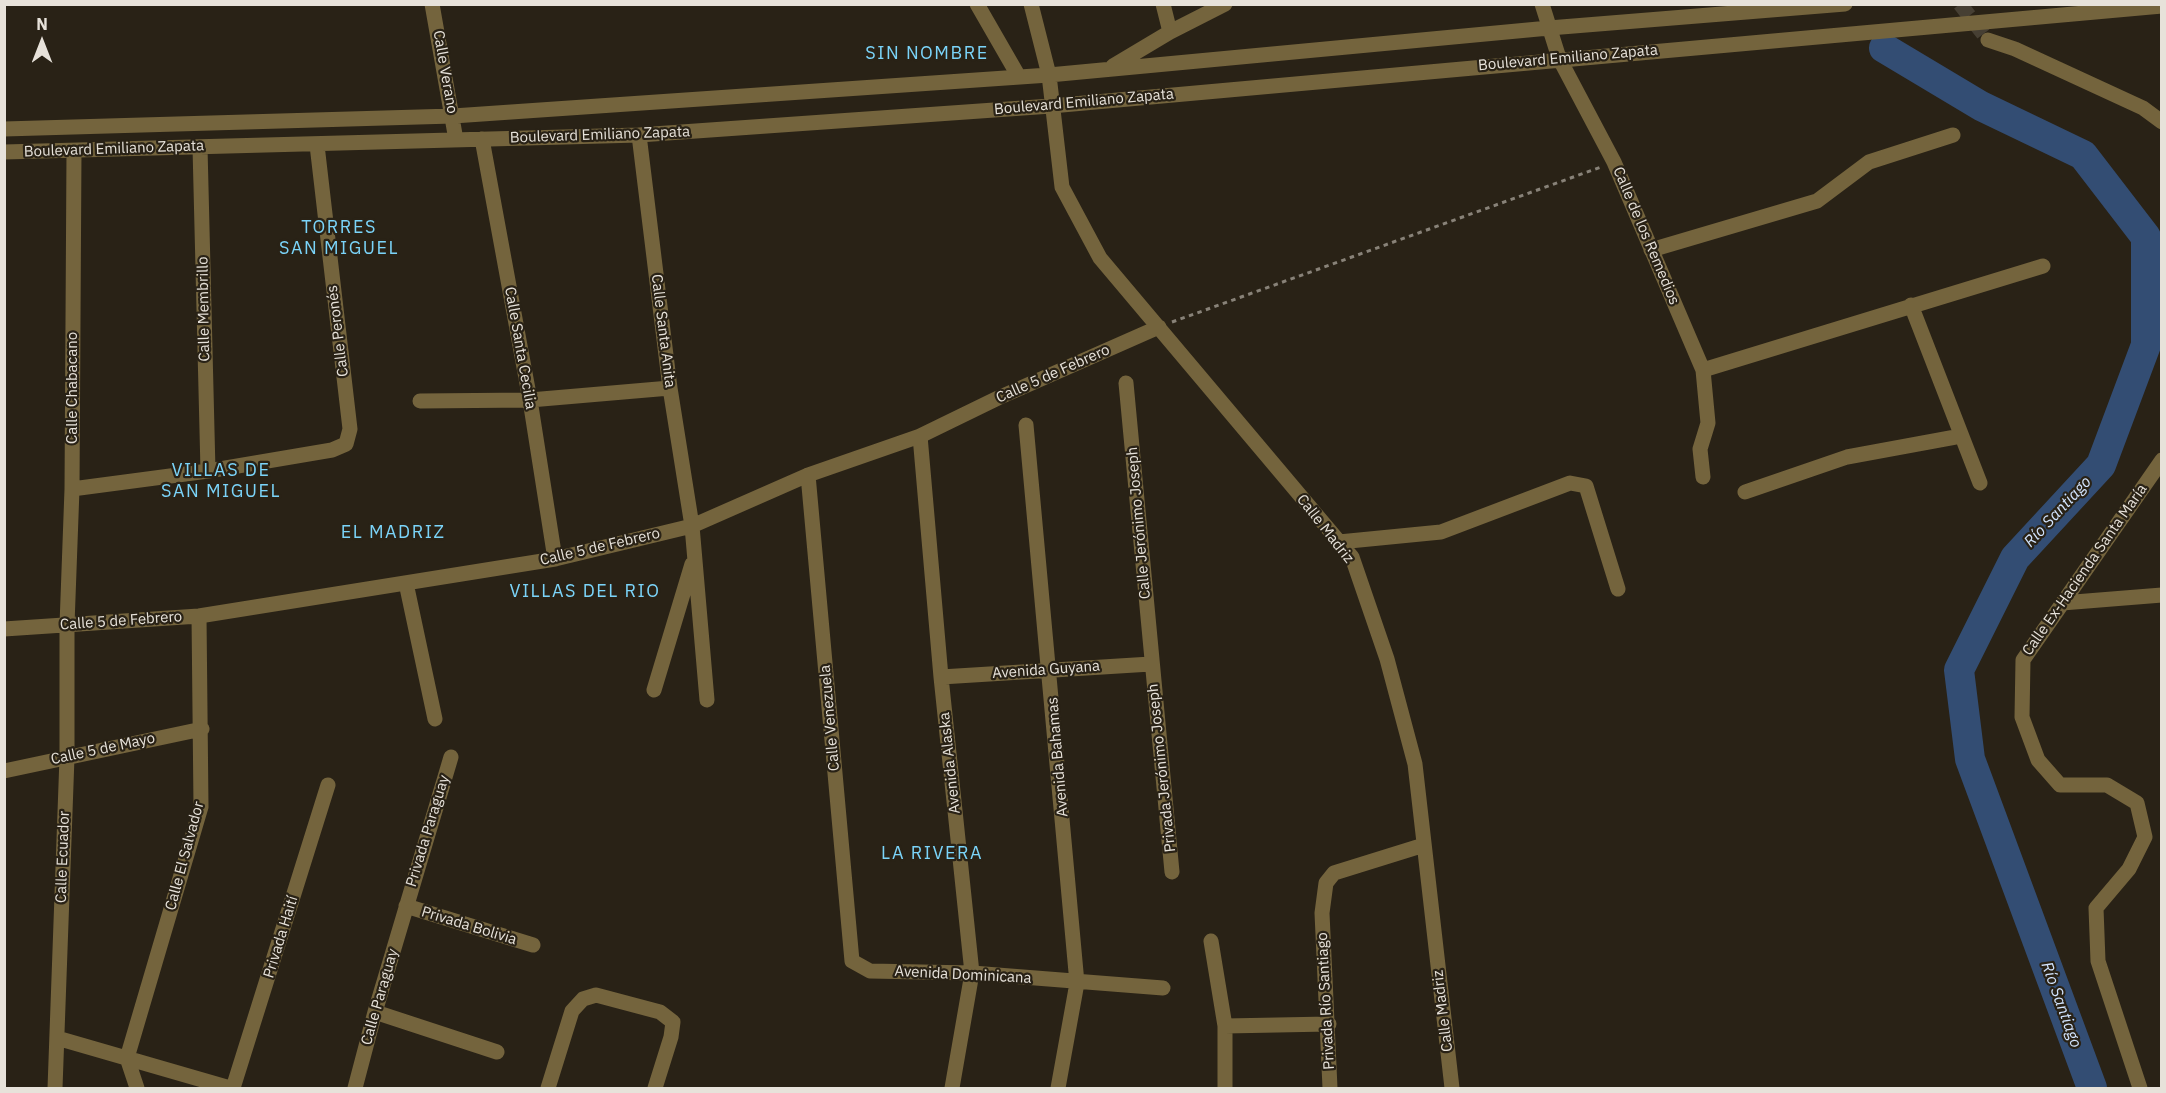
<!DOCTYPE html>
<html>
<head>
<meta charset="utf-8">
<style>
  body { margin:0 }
  #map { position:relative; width:2166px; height:1093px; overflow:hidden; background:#292216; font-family:"IBM Plex Sans",sans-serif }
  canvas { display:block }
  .frame { position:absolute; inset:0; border:6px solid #e7e2da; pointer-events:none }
  .north { position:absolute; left:12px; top:12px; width:60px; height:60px; -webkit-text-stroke:4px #292216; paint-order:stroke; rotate:0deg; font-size:16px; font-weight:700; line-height:24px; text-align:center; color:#e7e2da }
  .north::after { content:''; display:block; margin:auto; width:21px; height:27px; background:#e7e2da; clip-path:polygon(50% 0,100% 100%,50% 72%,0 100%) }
</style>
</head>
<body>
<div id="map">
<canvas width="2166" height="1093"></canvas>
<div class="frame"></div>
<div class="north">N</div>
</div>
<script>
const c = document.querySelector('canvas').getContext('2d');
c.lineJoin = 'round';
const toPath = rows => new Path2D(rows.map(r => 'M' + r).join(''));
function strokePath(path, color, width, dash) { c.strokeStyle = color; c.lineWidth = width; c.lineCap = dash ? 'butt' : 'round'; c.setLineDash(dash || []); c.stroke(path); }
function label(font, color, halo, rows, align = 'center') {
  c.font = font + ' "IBM Plex Sans",sans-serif'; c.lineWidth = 4.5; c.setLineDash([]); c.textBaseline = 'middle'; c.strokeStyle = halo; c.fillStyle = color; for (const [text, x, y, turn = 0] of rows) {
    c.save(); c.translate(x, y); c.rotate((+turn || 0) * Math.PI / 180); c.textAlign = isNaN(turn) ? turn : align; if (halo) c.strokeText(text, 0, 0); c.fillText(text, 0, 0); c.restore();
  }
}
strokePath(toPath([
  [1884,48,1981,106,2083,155,2146,237,2146,345,2101,465,2015,558,1959,670,1970,759,2092,1088]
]), '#334d73', 30);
strokePath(toPath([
  [1960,4,1988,40]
]), '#463f33', 15, [15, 8]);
strokePath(toPath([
  [1172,322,1601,167]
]), '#888278', 3, [4.5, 4.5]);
strokePath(toPath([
  [432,4,456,140],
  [977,4,1019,77],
  [1031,4,1049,75,1062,187,1100,258,1352,557,1387,659,1415,764,1452,1088],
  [1163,4,1170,32],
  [1542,4,1559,58,1614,162,1703,370,1708,423,1700,449,1703,477],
  [1988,40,2015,49,2143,108,2162,122],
  [1113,66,1170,32,1225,4],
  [4,129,453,116,1049,75,1549,28,1845,4],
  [639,135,670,388,692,526,707,700],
  [482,139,530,400,555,559],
  [200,147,208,471],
  [4,152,639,135,1051,106,2162,6],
  [1651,250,1817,201,1869,162,1953,135],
  [1911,305,1980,483],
  [1703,370,2043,266],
  [1126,383,1172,872],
  [420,401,530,400,670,388],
  [1026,425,1077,983,1058,1088],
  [920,436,941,677,972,973,952,1088],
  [808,475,852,961,870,971,972,973,1163,988],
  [72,489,208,471,332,450,346,444,350,429,317,145],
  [1745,492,1847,457,1961,436],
  [1339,542,1441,532,1570,483,1586,486,1618,589],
  [406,583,435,719],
  [2062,603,2162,595],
  [4,629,199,616,555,559,692,526,808,475,920,436,998,398,1159,327],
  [941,677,1151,664],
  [654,690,692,564],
  [4,771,202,729],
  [406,906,533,945],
  [1211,941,1225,1026,1225,1088],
  [375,1012,497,1052],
  [1225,1026,1329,1024],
  [57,1038,230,1088],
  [55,1088,67,757,67,625,72,489,74,151],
  [137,1088,127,1058,201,807,199,616],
  [233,1088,328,785],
  [355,1088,375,1012,451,757],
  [548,1088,572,1011,583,999,596,995,660,1012,673,1022,671,1037,655,1088],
  [1330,1088,1322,913,1326,883,1334,873,1424,845],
  [2140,1088,2098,961,2096,908,2129,869,2145,837,2137,803,2107,785,2060,785,2038,760,2022,717,2023,660,2162,460]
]), '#74643d', 15);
label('15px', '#e7e2da', '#292216', [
  ["Boulevard Emiliano Zapata",1568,58,-5],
  ["Calle Verano",445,72,80],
  ["Boulevard Emiliano Zapata",1084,102,-5],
  ["Boulevard Emiliano Zapata",600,135,-2],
  ["Boulevard Emiliano Zapata",114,149,-2],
  ["Calle de los Remedios",1646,236,67],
  ["Calle Membrillo",204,309,-91],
  ["Calle Peronés",338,331,-97],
  ["Calle Santa Anita",663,331,83],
  ["Calle Santa Cecilia",520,348,80],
  ["Calle 5 de Febrero",1053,374,-24],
  ["Calle Chabacano",73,388,-90],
  ["Calle Jerónimo Joseph",1139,523,-95],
  ["Calle Madriz",1325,529,52],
  ["Calle 5 de Febrero",600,547,-13],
  ["Calle Ex-Hacienda Santa María",2085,570,-55],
  ["Calle 5 de Febrero",121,621,-4],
  ["Avenida Guyana",1046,670,-4],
  ["Calle Venezuela",830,718,-95],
  ["Calle 5 de Mayo",103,749,-12],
  ["Avenida Bahamas",1058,757,-95],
  ["Avenida Alaska",950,763,-96],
  ["Privada Jerónimo Joseph",1162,768,-96],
  ["Privada Paraguay",428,831,-73],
  ["Calle El Salvador",185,856,-75],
  ["Calle Ecuador",63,857,-88],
  ["Privada Bolivia",469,926,17],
  ["Privada Haití",281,937,-73],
  ["Avenida Dominicana",963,975,3],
  ["Calle Paraguay",380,997,-74],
  ["Privada Río Santiago",1326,1001,-93],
  ["Calle Madriz",1443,1011,-97]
]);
label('italic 16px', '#d2e4fe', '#292216', [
  ["Río Santiago",2058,512,-47],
  ["Río Santiago",2061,1005,70]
]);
c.letterSpacing = '1.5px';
label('18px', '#7bd4f9', '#292216', [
  ["SIN NOMBRE",927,54],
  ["TORRES",339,228],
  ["SAN MIGUEL",339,249],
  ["VILLAS DE",221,471],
  ["SAN MIGUEL",221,492],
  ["EL MADRIZ",393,533],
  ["VILLAS DEL RIO",585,592],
  ["LA RIVERA",932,854]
]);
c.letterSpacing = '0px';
</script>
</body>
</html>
